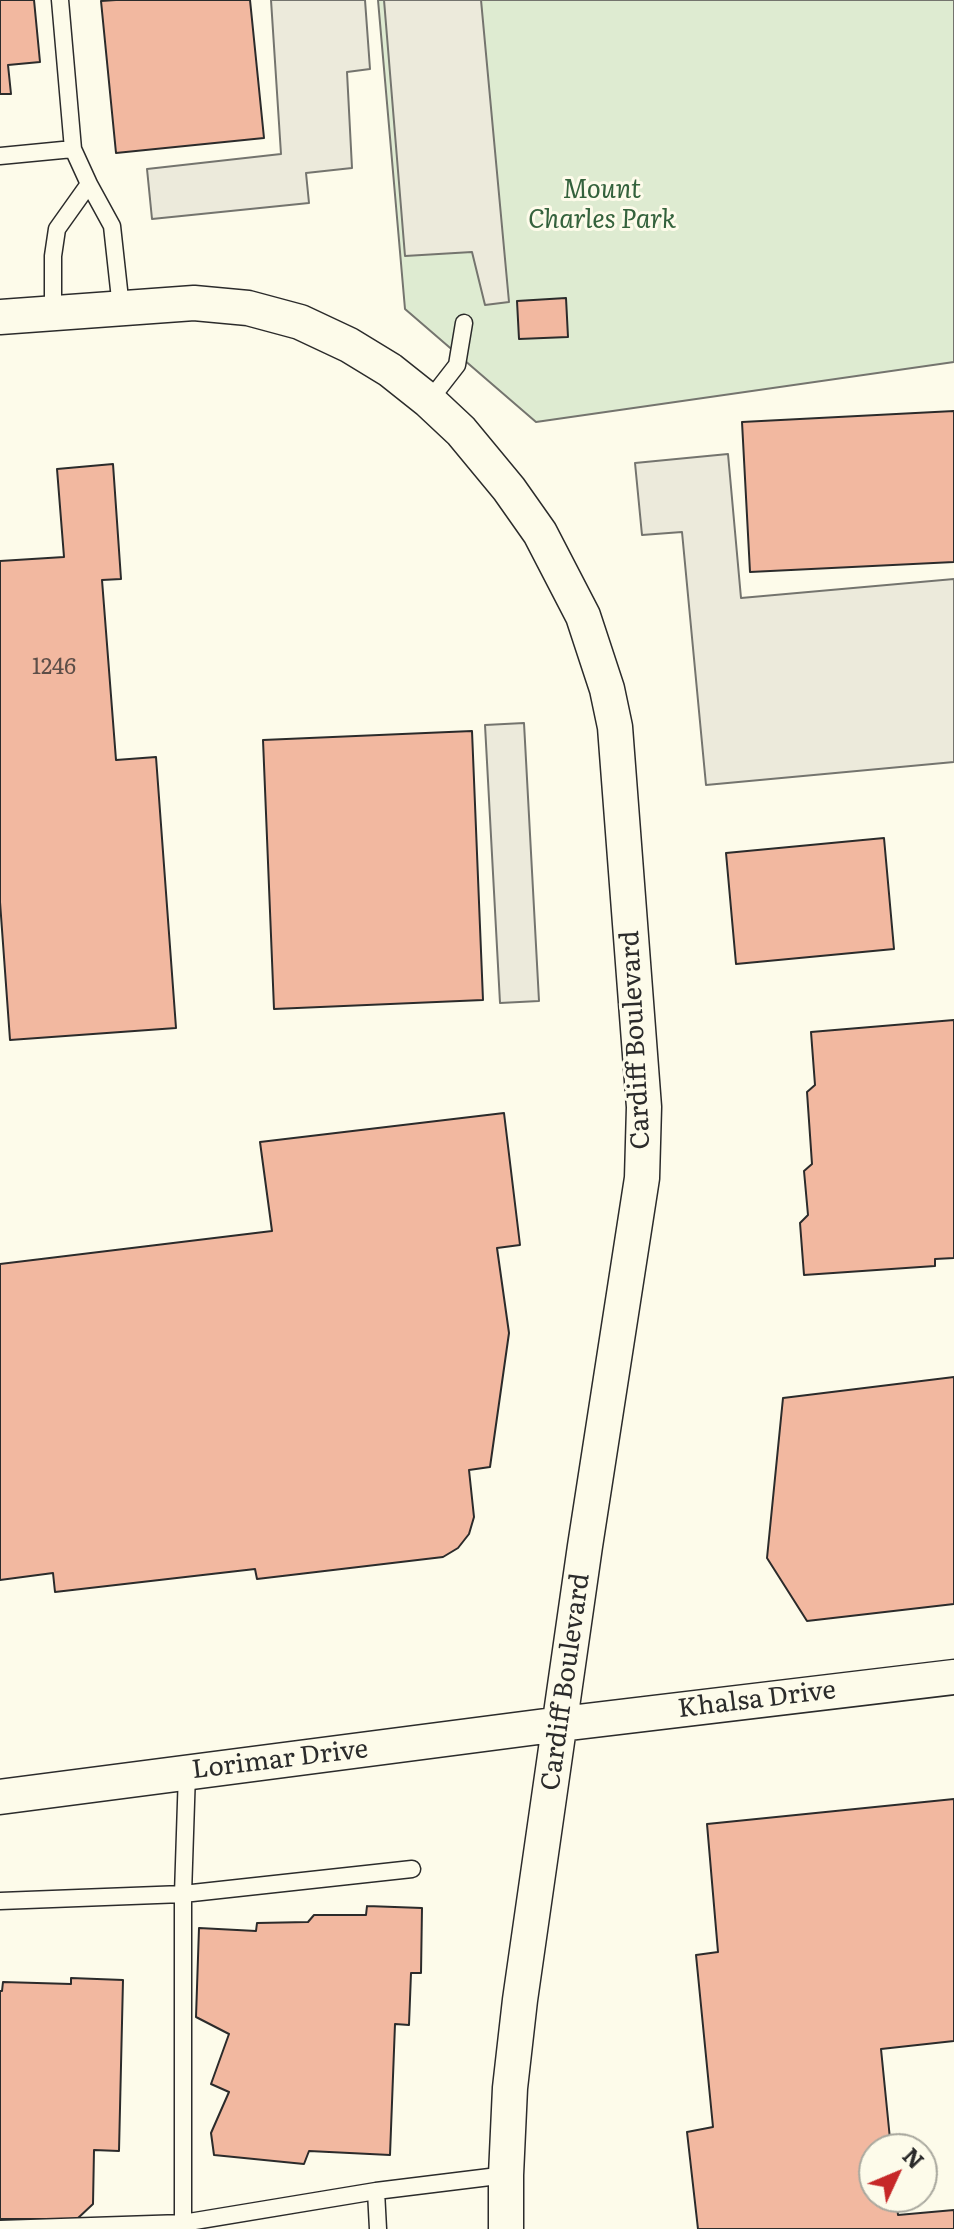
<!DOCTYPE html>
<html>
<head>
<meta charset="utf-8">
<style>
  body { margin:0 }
  #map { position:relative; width:954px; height:2229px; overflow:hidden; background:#fdfbea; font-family:Literata,serif }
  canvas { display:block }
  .north { position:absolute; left:858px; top:2133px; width:80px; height:80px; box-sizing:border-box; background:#fdfbea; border:2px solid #a9a89e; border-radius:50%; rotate:46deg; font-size:22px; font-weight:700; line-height:32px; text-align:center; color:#2b2b2b }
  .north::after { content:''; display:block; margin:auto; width:28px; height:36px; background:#c62828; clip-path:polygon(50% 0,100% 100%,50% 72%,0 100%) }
</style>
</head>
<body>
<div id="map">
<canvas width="954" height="2229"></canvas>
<div class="north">N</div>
</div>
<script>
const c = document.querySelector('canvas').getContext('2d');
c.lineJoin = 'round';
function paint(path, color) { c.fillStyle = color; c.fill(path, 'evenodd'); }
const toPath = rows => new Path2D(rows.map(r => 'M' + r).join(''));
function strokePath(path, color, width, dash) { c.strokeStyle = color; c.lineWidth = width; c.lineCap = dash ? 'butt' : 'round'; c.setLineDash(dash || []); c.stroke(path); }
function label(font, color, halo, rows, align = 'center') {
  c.font = font + ' Literata,serif'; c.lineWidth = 6; c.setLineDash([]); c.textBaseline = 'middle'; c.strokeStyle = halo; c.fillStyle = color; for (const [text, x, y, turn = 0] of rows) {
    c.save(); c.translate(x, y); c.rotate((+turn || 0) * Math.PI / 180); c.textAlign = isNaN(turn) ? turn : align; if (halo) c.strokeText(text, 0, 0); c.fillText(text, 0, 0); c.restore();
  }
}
const green = toPath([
  [378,0,954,0,954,362,536,422,405,309,378,0]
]);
paint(green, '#deebd1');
strokePath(green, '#74746e', 2);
const parking = toPath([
  [271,0,365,0,370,69,347,72,352,168,306,173,309,203,152,219,147,169,281,154,271,0],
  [384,0,481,0,509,302,485,305,472,252,405,256,384,0],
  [728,454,741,598,954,579,954,762,706,785,682,532,642,535,635,463,728,454],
  [524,723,539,1001,500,1003,485,725,524,723]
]);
paint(parking, '#eceadb');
strokePath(parking, '#74746e', 2);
const building = toPath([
  [0,0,34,0,40,62,8,65,11,94,0,94,0,0],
  [116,0,250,0,264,138,116,153,101,1,116,0],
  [566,298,568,337,519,339,517,301,566,298],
  [954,411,954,562,750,572,742,422,954,411],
  [113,464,121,579,102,580,116,760,156,757,176,1028,10,1040,0,902,0,561,64,557,57,469,113,464],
  [472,731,483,1000,274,1009,263,740,472,731],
  [884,838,894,949,736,964,726,853,884,838],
  [954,1020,954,1258,935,1259,935,1266,804,1275,800,1223,808,1215,804,1171,812,1164,807,1092,815,1085,811,1032,954,1020],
  [504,1113,520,1245,497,1248,509,1333,490,1467,469,1470,474,1517,469,1534,458,1548,443,1557,257,1579,255,1569,55,1592,53,1573,0,1580,0,1264,272,1231,260,1142,504,1113],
  [954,1377,954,1604,807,1621,767,1558,783,1398,954,1377],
  [954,1799,954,2041,881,2049,891,2149,874,2149,874,2197,896,2197,898,2215,954,2210,954,2229,698,2229,687,2132,713,2127,696,1955,718,1952,707,1824,954,1799],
  [367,1906,422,1908,421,1973,411,1973,409,2025,395,2024,390,2155,309,2151,304,2164,214,2155,211,2133,229,2092,211,2084,229,2034,196,2017,199,1928,256,1931,257,1923,308,1922,314,1915,366,1915,367,1906],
  [71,1978,123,1980,119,2151,94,2150,93,2204,77,2219,0,2219,0,1991,2,1991,3,1982,71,1984,71,1978]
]);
paint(building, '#f2b8a0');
strokePath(building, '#2b2b2b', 2);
const service = toPath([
  [60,0,73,149,89,184],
  [0,156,73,149],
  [53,313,53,256,57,229,89,184,112,226,121,308],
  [429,401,457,365,464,323],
  [0,1901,183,1894,412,1869],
  [376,2191,378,2229],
  [183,2223,376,2191,506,2175],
  [0,2229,183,2223,183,1894,187,1772]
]);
const minor = toPath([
  [0,317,194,303,248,308,300,322,349,345,390,370,429,401,461,431,509,489,540,533,583,616,607,689,615,727,644,1107,642,1178,585,1546,520,2000,510,2088,506,2175,506,2229],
  [0,1797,561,1724,954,1677]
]);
strokePath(service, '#2b2b2b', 19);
strokePath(minor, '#2b2b2b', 37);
strokePath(service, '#fdfbea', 16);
strokePath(minor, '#fdfbea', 34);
label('22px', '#5d4e48', null, [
  ["1246",54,668]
]);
label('italic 26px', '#34623c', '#fdfbea', [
  ["Mount",602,190],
  ["Charles Park",602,220]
]);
label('26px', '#2b2b2b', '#fdfbea', [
  ["Cardiff Boulevard",636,1040,-93],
  ["Cardiff Boulevard",566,1682,-82],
  ["Khalsa Drive",757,1700,-7],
  ["Lorimar Drive",280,1760,-7]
]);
</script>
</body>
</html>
